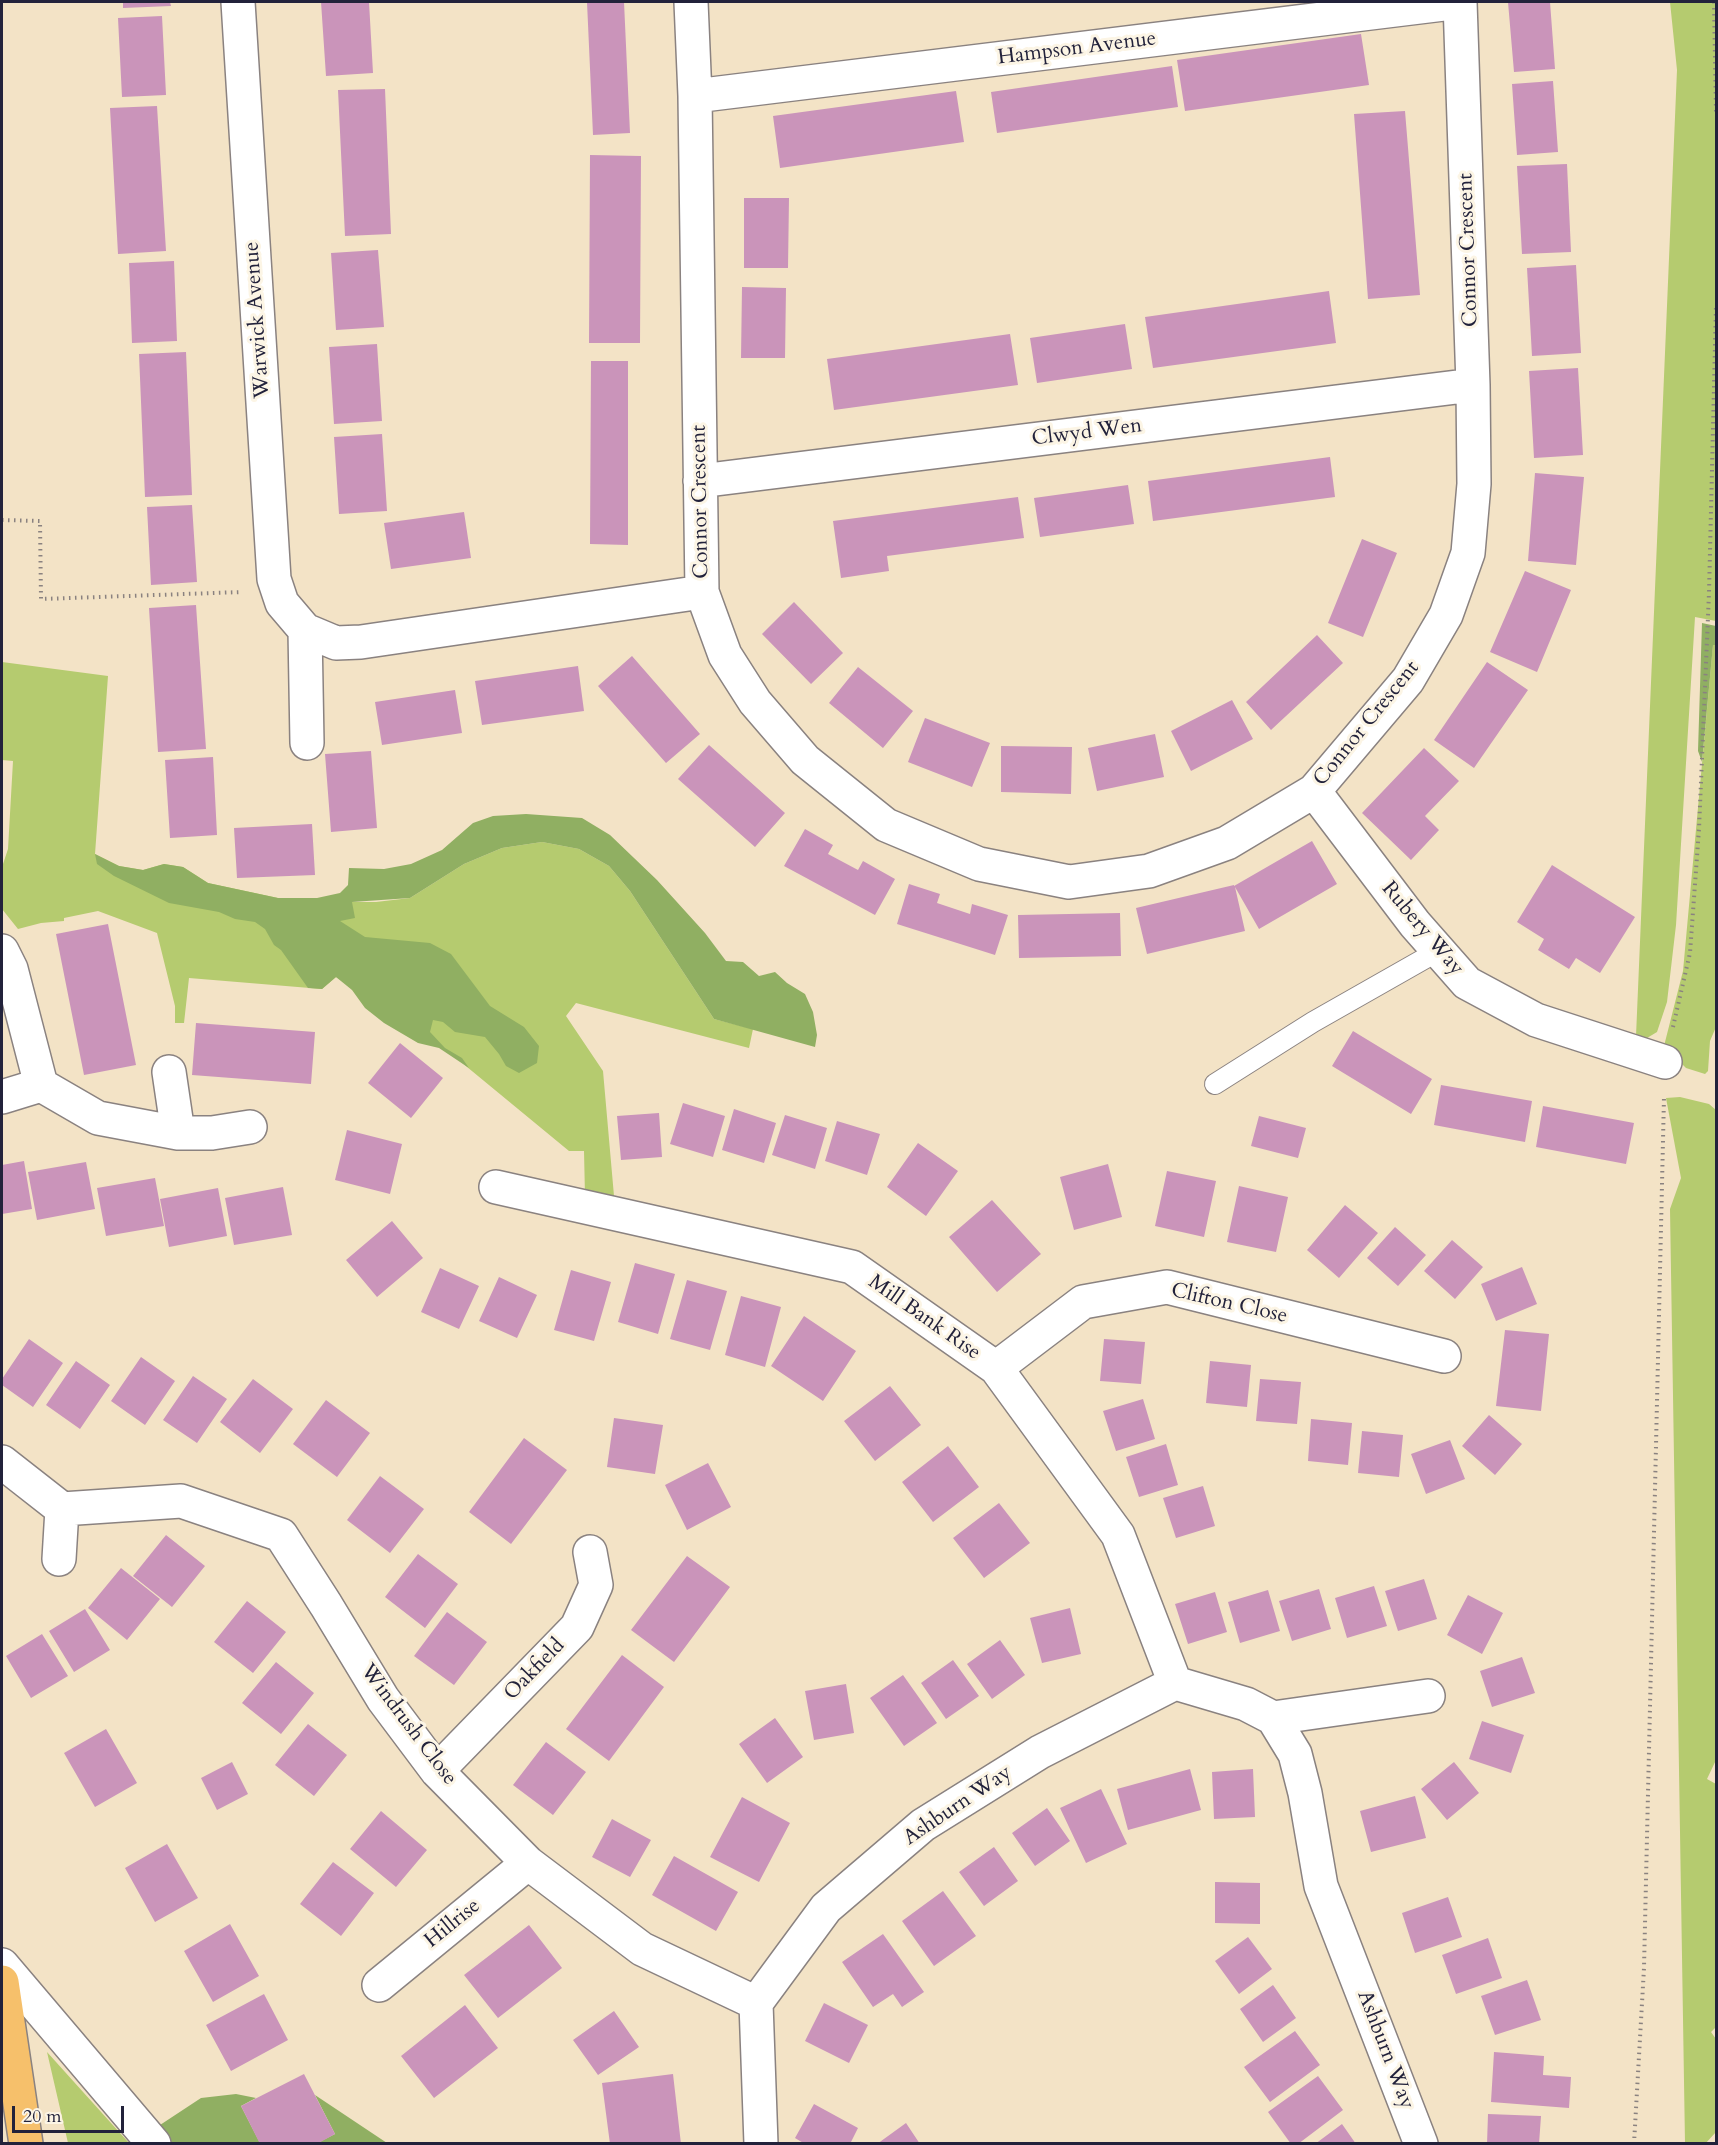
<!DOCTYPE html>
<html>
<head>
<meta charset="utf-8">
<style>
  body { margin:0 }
  #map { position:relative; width:1718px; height:2145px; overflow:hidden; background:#f3e3c6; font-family:Cardo,serif }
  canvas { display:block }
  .frame { position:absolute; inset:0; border:3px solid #22223b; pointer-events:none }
  .scale { position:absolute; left:12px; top:2106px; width:112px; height:27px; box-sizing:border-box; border:3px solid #22223b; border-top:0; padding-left:8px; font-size:18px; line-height:21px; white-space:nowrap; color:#22223b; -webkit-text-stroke:4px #fcf5e5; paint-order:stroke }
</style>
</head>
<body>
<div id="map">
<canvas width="1718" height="2145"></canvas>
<div class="frame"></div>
<div class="scale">20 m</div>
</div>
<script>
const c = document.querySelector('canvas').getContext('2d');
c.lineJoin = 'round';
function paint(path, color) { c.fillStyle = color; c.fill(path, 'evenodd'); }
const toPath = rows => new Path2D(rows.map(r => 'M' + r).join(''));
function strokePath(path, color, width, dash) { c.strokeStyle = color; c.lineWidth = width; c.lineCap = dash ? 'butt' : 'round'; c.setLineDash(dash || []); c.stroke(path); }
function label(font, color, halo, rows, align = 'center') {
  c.font = font + ' Cardo,serif'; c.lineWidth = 6; c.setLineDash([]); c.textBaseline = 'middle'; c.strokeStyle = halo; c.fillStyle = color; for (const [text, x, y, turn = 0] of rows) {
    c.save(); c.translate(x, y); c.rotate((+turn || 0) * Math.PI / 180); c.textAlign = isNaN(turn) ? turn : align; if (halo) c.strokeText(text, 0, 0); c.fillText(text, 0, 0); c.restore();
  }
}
paint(toPath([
  [1670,2,1716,2,1716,621,1695,617,1676,925,1667,1002,1657,1032,1647,1038,1636,1036,1677,70],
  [1713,644,1716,645,1716,1027,1710,1041,1708,1071,1705,1074,1686,1068,1664,1046,1683,971],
  [2,662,108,676,95,854,119,866,143,870,164,864,183,867,208,883,278,898,313,911,352,902,376,902,410,898,464,864,502,848,542,842,579,849,609,866,630,891,714,1019,753,1029,749,1048,576,1003,566,1016,603,1071,614,1196,585,1196,584,1151,569,1151,461,1062,336,977,322,989,189,978,184,1023,175,1023,175,1006,157,933,98,911,64,918,64,921,41,923,18,929,2,909,2,867,8,849,13,761,2,760],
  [1680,1097,1709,1104,1716,1110,1716,1760,1707,1779,1716,1784,1716,2027,1711,2032,1716,2039,1716,2132,1705,2144,1685,2143,1670,1209,1681,1178,1666,1098],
  [47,2052,129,2143,68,2143]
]), '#b5cb6f');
paint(toPath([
  [1702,623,1716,626,1716,645,1713,645,1702,762,1698,751],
  [526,814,582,818,610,835,657,880,705,933,726,961,743,962,759,976,775,972,787,983,805,994,813,1012,817,1035,815,1047,714,1019,630,891,609,866,579,849,542,842,502,848,464,864,410,898,352,902,355,918,340,921,365,937,430,943,451,954,490,1006,524,1027,539,1046,537,1063,519,1073,506,1066,499,1054,485,1037,455,1032,443,1022,433,1020,430,1032,445,1048,462,1058,469,1068,439,1048,418,1043,384,1023,365,1008,352,990,336,977,322,989,308,988,281,950,274,945,265,929,255,922,235,919,219,912,169,903,114,876,97,864,95,854,119,866,143,870,164,864,183,867,208,883,278,898,317,898,340,893,348,885,349,868,384,869,411,864,442,850,473,823,493,816],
  [236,2094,256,2098,241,2106,260,2143,160,2144,160,2125,201,2098],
  [315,2095,387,2143,317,2143,335,2134]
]), '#90af62');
paint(toPath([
  [123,2,170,2,171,6,123,8],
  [321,2,369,2,373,73,326,76],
  [587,2,624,2,630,133,593,135],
  [1508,2,1550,2,1555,69,1514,72],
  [162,16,166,95,122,97,118,18],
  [1361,34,1369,85,1185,111,1177,60],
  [1172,66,1178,107,997,133,991,92],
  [1553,81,1558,152,1517,155,1512,84],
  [385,89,391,234,345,236,338,90],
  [956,91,964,142,780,168,773,116],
  [157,106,166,251,118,254,110,108],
  [1405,111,1420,295,1368,299,1354,114],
  [590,155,641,156,640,343,589,343],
  [1567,164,1571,252,1522,254,1517,166],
  [744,198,789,198,788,268,744,268],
  [378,250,384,327,336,330,331,253],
  [174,261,177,341,132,343,129,263],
  [1576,265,1581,353,1532,356,1527,268],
  [742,287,786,288,785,358,741,358],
  [1329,291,1336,343,1153,368,1145,317],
  [1125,324,1132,369,1037,383,1030,338],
  [1010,334,1018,385,834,410,827,359],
  [377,344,382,421,334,424,329,347],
  [186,352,192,495,145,497,139,354],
  [591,361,628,361,628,545,590,544],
  [1578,368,1583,455,1534,458,1529,371],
  [382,434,387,511,339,514,334,437],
  [1330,457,1335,497,1153,521,1148,481],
  [1535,473,1584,477,1576,565,1528,561],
  [1128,485,1134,524,1040,537,1034,498],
  [1018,497,1024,538,887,556,889,571,841,578,833,521],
  [192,505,197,582,151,585,147,507],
  [464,512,471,558,391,569,384,523],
  [1362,539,1397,553,1363,637,1328,623],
  [1525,571,1571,590,1537,672,1490,652],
  [794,602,843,653,811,684,762,634],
  [196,605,206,749,158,752,149,608],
  [1317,635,1343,663,1271,730,1246,702],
  [632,656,700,734,666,763,598,686],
  [1487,662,1528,690,1474,768,1434,740],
  [578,666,584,711,482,725,475,681],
  [858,667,913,711,883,748,829,703],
  [455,690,462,733,382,745,375,702],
  [1232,700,1253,739,1191,771,1171,731],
  [925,718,990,743,972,787,908,762],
  [1155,734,1164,777,1097,791,1088,748],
  [709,745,785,813,755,847,678,779],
  [1001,746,1072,747,1071,794,1001,792],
  [1424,748,1459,781,1425,816,1439,830,1411,860,1362,813],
  [371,751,377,828,331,832,325,754],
  [213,757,217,835,170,838,165,760],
  [312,824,315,875,237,878,234,828],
  [805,829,833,845,828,854,858,870,863,861,895,879,875,915,784,866],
  [1312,841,1337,884,1259,929,1235,887,1245,931,1147,954,1136,908,1234,885,1234,886],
  [1552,865,1635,917,1600,973,1576,958,1569,969,1538,950,1544,939,1517,922],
  [909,884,940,894,937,903,970,914,972,904,1008,915,995,955,897,924],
  [1120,913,1121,956,1019,958,1018,915],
  [108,924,136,1065,84,1075,56,934],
  [196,1023,315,1032,311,1084,192,1075],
  [1353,1031,1432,1079,1411,1114,1332,1066],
  [400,1043,443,1078,411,1118,368,1083],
  [1441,1085,1532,1101,1525,1142,1434,1125],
  [683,1103,725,1116,713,1157,670,1144],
  [1543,1106,1634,1123,1626,1164,1536,1147],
  [734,1109,776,1123,764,1163,722,1150],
  [659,1113,662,1157,621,1160,617,1116],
  [785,1115,827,1128,815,1169,772,1155],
  [1259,1116,1306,1128,1298,1158,1251,1146],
  [837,1121,880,1134,867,1175,825,1161],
  [347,1130,402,1144,390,1194,335,1180],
  [918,1143,958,1171,926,1216,887,1187],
  [24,1161,32,1209,2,1214,2,1165],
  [86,1162,95,1209,37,1220,28,1172],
  [1108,1164,1122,1217,1074,1230,1060,1177],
  [1167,1171,1216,1181,1204,1237,1155,1226],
  [155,1178,164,1226,106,1236,97,1188],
  [1239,1186,1288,1197,1276,1252,1227,1242],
  [283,1187,292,1235,234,1245,225,1198],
  [218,1188,227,1236,169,1247,160,1199],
  [992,1200,1041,1254,997,1292,949,1237],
  [1345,1205,1378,1233,1339,1278,1307,1250],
  [392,1221,423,1258,377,1297,346,1260],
  [1395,1227,1426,1255,1398,1286,1367,1258],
  [1452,1240,1483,1267,1455,1299,1424,1271],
  [635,1263,675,1274,658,1334,618,1322],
  [1522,1267,1537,1304,1496,1321,1481,1284],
  [440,1268,479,1286,459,1329,421,1312],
  [571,1270,611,1282,594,1341,554,1330],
  [499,1277,537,1295,517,1338,479,1321],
  [687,1280,727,1291,710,1350,670,1339],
  [741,1296,781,1307,765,1367,725,1355],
  [804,1316,856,1351,823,1401,771,1366],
  [1505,1330,1549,1334,1541,1411,1496,1406],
  [29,1339,63,1363,33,1407,2,1385,2,1379],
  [1104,1339,1145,1342,1141,1384,1100,1381],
  [141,1357,175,1381,145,1425,111,1401],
  [76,1361,110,1385,80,1429,46,1405],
  [1210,1361,1251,1365,1247,1407,1206,1403],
  [193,1376,227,1399,197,1443,163,1420],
  [253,1379,293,1409,260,1453,220,1422],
  [1260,1379,1301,1382,1297,1424,1256,1421],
  [890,1386,921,1425,875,1461,844,1421],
  [1143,1399,1155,1439,1116,1451,1103,1411],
  [326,1400,370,1433,337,1477,293,1444],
  [1489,1415,1522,1444,1495,1475,1462,1446],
  [614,1418,663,1425,655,1474,607,1467],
  [1311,1419,1352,1423,1348,1465,1308,1461],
  [1362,1431,1403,1435,1399,1477,1358,1473],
  [524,1438,567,1470,511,1544,469,1512],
  [1450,1440,1465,1479,1426,1494,1411,1454],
  [1166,1444,1178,1485,1139,1497,1126,1457],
  [948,1446,979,1487,933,1522,902,1482],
  [708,1463,731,1507,687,1530,665,1485],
  [380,1476,424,1509,390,1553,347,1520],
  [1203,1486,1215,1526,1176,1538,1163,1498],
  [999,1503,1030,1543,984,1578,953,1538],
  [166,1535,205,1566,172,1607,133,1576],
  [418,1554,458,1584,425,1628,385,1597],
  [687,1556,730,1587,674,1662,631,1630],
  [121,1568,160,1599,127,1640,88,1608],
  [1424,1579,1437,1619,1398,1631,1385,1591],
  [1374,1586,1387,1626,1347,1638,1335,1598],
  [1319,1589,1331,1629,1292,1641,1279,1601],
  [1268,1590,1280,1631,1240,1643,1228,1602],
  [1215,1592,1227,1632,1188,1644,1175,1604],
  [1468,1595,1503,1613,1482,1654,1447,1635],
  [247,1601,286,1632,253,1673,214,1642],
  [1070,1608,1081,1654,1042,1663,1030,1618],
  [85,1609,110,1650,74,1672,49,1631],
  [447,1612,487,1642,454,1685,414,1656],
  [42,1634,68,1676,31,1698,6,1656],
  [1000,1640,1025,1675,992,1699,967,1664],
  [622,1655,664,1687,609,1761,566,1729],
  [1522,1657,1535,1693,1492,1707,1480,1671],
  [953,1660,979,1696,946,1719,921,1683],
  [276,1662,314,1693,281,1734,242,1703],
  [903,1675,937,1723,904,1746,870,1698],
  [846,1684,854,1733,814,1740,805,1691],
  [775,1718,803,1757,767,1783,739,1744],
  [1482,1721,1524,1735,1511,1773,1469,1759],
  [308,1724,347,1755,314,1796,275,1765],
  [106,1729,137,1783,95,1807,64,1753],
  [546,1742,586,1772,553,1815,513,1785],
  [232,1762,248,1794,217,1810,201,1778],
  [1454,1762,1479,1793,1447,1820,1421,1789],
  [1190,1769,1201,1810,1128,1830,1117,1789],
  [1253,1769,1255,1817,1214,1819,1212,1772],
  [1101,1789,1127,1844,1086,1863,1060,1808],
  [1415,1796,1426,1838,1371,1852,1360,1811],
  [742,1797,790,1823,759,1882,710,1857],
  [1047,1808,1070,1841,1035,1866,1012,1833],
  [381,1811,427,1850,396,1887,350,1849],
  [612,1819,651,1840,630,1877,592,1857],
  [167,1844,198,1898,155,1922,125,1868],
  [994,1847,1018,1881,984,1906,959,1872],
  [674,1856,738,1892,716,1931,652,1895],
  [333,1862,374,1893,341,1936,300,1904],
  [1215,1882,1260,1883,1260,1924,1215,1923],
  [943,1891,976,1936,934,1966,902,1921],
  [1448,1897,1462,1937,1415,1953,1402,1913],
  [230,1924,259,1976,213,2002,184,1951],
  [529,1925,562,1968,498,2018,464,1975],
  [883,1934,924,1992,902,2007,893,1994,873,2007,842,1962],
  [1248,1937,1272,1969,1239,1994,1215,1961],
  [1488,1938,1502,1978,1456,1994,1442,1955],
  [1527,1980,1541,2020,1495,2035,1481,1996],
  [1273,1985,1296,2018,1263,2042,1240,2009],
  [264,1994,288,2040,231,2071,206,2025],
  [824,2003,868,2025,849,2063,805,2041],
  [465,2005,498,2048,434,2098,401,2056],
  [614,2011,639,2047,598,2075,573,2040],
  [1295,2031,1320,2065,1270,2102,1244,2067],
  [1494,2052,1544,2056,1543,2075,1571,2077,1569,2108,1491,2102],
  [304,2074,335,2134,317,2144,260,2144,241,2106],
  [673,2074,681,2144,610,2144,602,2083],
  [1318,2076,1343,2110,1298,2144,1291,2144,1268,2112],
  [814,2104,858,2128,850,2144,805,2144,795,2138],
  [1488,2114,1541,2116,1539,2144,1487,2144],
  [906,2123,920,2144,877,2144],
  [1342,2124,1356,2144,1315,2144]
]), '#ca94ba');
const service = toPath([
  [1215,1084,1313,1022,1438,951]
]);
const minor = toPath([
  [238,2,274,579,282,603,305,630,307,743],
  [691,2,695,96,702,592,725,655,755,702,805,760,886,825,979,864,1069,882,1149,871,1227,843,1314,791,1408,680,1446,615,1468,553,1474,484,1473,385,1460,2],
  [695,96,1460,2],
  [700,481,1473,385],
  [305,630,336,643,361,642,702,592],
  [1314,791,1415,924,1467,983,1536,1020,1665,1062],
  [2,951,11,969,41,1085],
  [169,1072,178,1133],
  [2,1097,41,1085,98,1118,178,1133,212,1133,250,1127],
  [496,1187,852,1267,996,1368,1118,1535,1175,1683],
  [996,1368,1083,1302,1167,1287,1444,1356],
  [2,1462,62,1509,181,1501,281,1535,326,1605,383,1699,437,1771,528,1863,642,1949,756,2003],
  [59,1559,62,1509],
  [1273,1718,1295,1754,1305,1793,1321,1886,1421,2144],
  [437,1771,577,1627,596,1585,590,1552],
  [2,1965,154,2144],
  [379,1985,528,1863],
  [761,2144,756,2003,826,1908,923,1825,1040,1752,1175,1683,1246,1704,1273,1718,1428,1696]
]);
const primary = toPath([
  [2,1982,26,2144]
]);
strokePath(service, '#8a8280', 22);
strokePath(minor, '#8a8280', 36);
strokePath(primary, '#8a8280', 36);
strokePath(toPath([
  [1714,2,1716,112],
  [2,520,40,521,41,599,242,592],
  [1673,1027,1690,953,1699,829,1709,593,1716,305],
  [1634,2144,1644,1968,1664,1097]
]), '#8a8280', 4, [1.5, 4.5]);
strokePath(service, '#fff', 20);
strokePath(minor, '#fff', 33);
strokePath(primary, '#f6c06b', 33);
label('21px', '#22223b', '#fcf5e5', [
  ["Hampson Avenue",1077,49,-7],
  ["Connor Crescent",1469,250,-92],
  ["Warwick Avenue",258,320,-94],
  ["Clwyd Wen",1087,433,-7],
  ["Connor Crescent",701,502,-91],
  ["Connor Crescent",1367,724,-51],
  ["Rubery Way",1422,929,50],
  ["Clifton Close",1229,1304,13],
  ["Mill Bank Rise",924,1318,35],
  ["Oakfield",535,1670,-46],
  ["Windrush Close",408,1725,53],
  ["Ashburn Way",958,1806,-34],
  ["Hillrise",453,1924,-39],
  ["Ashburn Way",1385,2050,69]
]);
</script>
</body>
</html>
